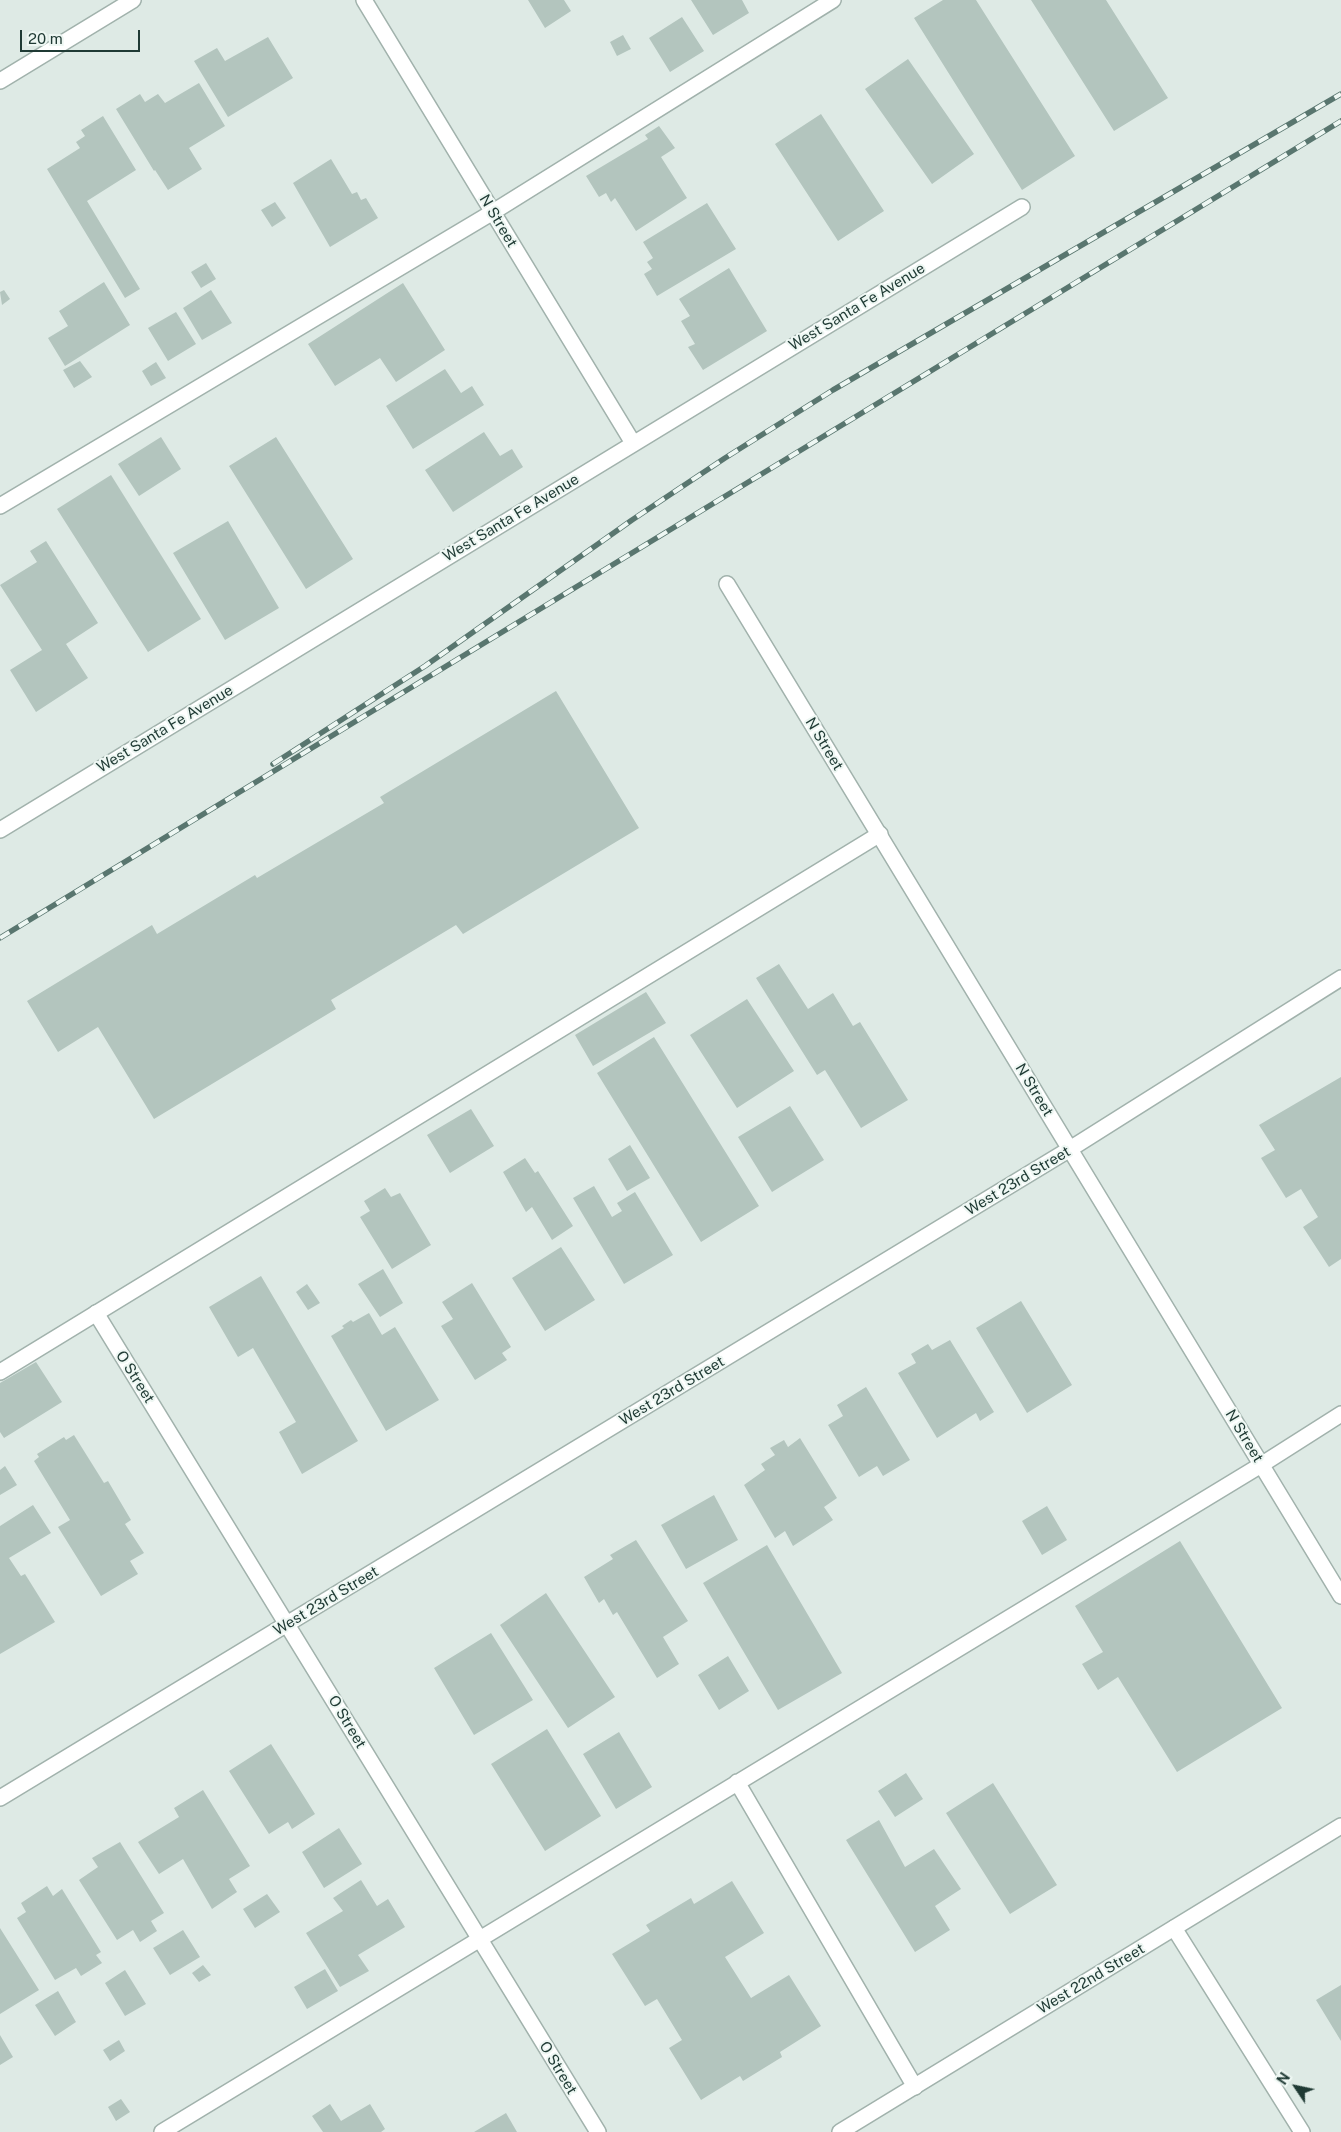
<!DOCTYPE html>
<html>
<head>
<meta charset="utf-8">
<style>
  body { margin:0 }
  #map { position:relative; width:1341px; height:2132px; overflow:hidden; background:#deeae5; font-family:"Public Sans",sans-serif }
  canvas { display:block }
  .north { position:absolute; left:1271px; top:2062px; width:50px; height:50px; -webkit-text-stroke:4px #eef7f3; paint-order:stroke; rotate:304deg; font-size:14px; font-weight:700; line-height:20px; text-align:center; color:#1f3a34 }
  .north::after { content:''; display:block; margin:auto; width:18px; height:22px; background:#1f3a34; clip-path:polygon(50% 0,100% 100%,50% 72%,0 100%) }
  .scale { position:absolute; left:20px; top:30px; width:120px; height:22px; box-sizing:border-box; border:2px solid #1f3a34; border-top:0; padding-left:6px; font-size:15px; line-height:18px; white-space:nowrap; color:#1f3a34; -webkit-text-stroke:4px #eef7f3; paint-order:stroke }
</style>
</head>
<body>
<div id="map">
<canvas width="1341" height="2132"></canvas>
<div class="north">N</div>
<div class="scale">20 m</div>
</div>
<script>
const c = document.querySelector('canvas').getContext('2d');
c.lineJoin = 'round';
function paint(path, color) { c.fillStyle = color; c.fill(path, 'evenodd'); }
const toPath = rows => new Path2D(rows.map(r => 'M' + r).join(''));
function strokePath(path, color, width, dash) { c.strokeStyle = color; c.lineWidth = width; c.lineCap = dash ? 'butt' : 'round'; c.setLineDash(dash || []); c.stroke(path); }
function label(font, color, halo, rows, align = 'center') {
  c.font = font + ' "Public Sans",sans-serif'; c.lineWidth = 4; c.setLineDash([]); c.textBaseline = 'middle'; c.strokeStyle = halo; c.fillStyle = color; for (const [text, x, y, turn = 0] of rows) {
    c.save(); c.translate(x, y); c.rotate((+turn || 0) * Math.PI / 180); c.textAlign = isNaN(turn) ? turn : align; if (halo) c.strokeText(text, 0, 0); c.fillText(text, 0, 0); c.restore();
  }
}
paint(toPath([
  [528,0,564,0,571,11,545,28],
  [691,0,742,0,749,13,713,35],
  [943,0,976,0,1075,156,1022,190,914,18],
  [1031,0,1106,0,1168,98,1114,131],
  [682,17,704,51,670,72,649,38],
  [623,35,631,49,617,56,610,42],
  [268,37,293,78,228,117,194,61,217,48,225,61],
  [908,59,974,154,932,184,865,89],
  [199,83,225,126,189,148,202,169,168,190,155,170,154,171,116,109,140,94,145,102,158,94,165,103],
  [821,114,884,211,838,241,775,144],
  [103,116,136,170,87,201,140,289,125,298,47,169,80,148,76,142,85,136,81,130],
  [659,126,675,148,661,157,687,198,636,231,615,198,611,202,606,193,599,197,586,176,648,139,645,135],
  [331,159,352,194,357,192,361,200,366,198,378,218,330,247,293,183],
  [275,202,286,218,272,227,261,210],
  [707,203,736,249,657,296,644,274,652,269,647,262,653,258,643,242],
  [206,263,216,279,201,288,191,272],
  [729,268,767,331,703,370,688,347,695,344,681,321,690,316,679,299],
  [104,282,130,325,65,366,48,338,68,326,59,311],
  [403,283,445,350,396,382,380,358,335,386,308,344],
  [4,290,10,299,2,305,0,292],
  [211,290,232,323,202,340,183,308],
  [176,312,196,344,168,361,148,328],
  [80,361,92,377,74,388,63,370],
  [156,362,166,378,151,386,142,371],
  [445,369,461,393,472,386,484,405,413,449,386,406],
  [484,432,500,456,512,449,523,467,453,512,425,470],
  [161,437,181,469,139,496,118,464],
  [276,437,353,559,306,589,229,466],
  [111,475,201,619,148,652,57,509],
  [228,521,279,608,225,640,173,553],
  [46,541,98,623,66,644,88,678,36,712,10,670,42,650,0,585,37,562,30,551],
  [556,691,639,828,463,934,456,925,331,1000,336,1009,154,1119,98,1027,58,1052,27,1001,152,925,157,934,255,875,257,878,384,803,380,797],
  [779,964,808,1009,833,993,853,1026,860,1022,908,1100,861,1128,825,1070,817,1075,756,978],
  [646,992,666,1023,593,1066,575,1035],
  [747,999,794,1071,737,1108,690,1035],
  [654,1037,759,1206,701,1242,597,1073],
  [1341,1077,1341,1259,1329,1267,1303,1227,1318,1217,1301,1189,1286,1198,1261,1158,1275,1150,1259,1125],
  [790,1106,824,1160,772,1192,738,1137],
  [471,1109,494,1146,450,1173,427,1135],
  [630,1145,650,1178,627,1191,608,1159],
  [525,1158,535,1173,538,1171,573,1226,552,1240,532,1207,526,1212,503,1172],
  [594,1186,612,1217,622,1211,617,1203,635,1192,673,1255,624,1284,573,1198],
  [385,1188,391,1197,400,1193,431,1245,392,1269,360,1217,370,1211,364,1201],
  [561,1247,595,1300,545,1331,512,1278],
  [383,1269,403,1303,380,1317,358,1284],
  [261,1276,358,1441,302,1474,279,1432,296,1422,253,1348,238,1357,209,1307],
  [472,1283,511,1347,502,1353,507,1360,475,1380,441,1326,453,1319,442,1302],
  [307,1284,320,1303,308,1310,296,1292],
  [1021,1301,1072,1385,1027,1413,976,1328],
  [369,1313,382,1335,395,1327,439,1400,386,1431,331,1336,344,1328,342,1326,351,1320,353,1322],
  [950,1340,994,1412,980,1421,976,1413,937,1438,898,1373,916,1363,911,1354,928,1344,932,1350],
  [36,1362,62,1402,4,1438,0,1432,0,1383],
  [866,1387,910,1460,883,1476,877,1466,859,1477,828,1425,843,1416,837,1405],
  [74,1435,104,1483,108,1481,131,1520,125,1524,144,1553,130,1561,138,1574,101,1596,58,1527,70,1520,34,1461,39,1457,37,1454,64,1437,66,1440],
  [800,1438,837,1498,824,1507,833,1520,793,1546,785,1531,775,1538,744,1485,765,1470,761,1464,775,1455,770,1448,784,1440,788,1447],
  [5,1466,17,1485,0,1495,0,1470],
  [714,1495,738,1540,686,1569,661,1525],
  [33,1505,51,1533,9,1558,21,1576,25,1574,55,1622,0,1654,0,1526],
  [1047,1506,1067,1540,1042,1555,1022,1521],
  [636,1540,688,1621,663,1637,679,1664,657,1678,617,1612,613,1615,604,1599,599,1603,584,1577,613,1559,610,1555],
  [1180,1541,1282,1708,1177,1772,1118,1677,1098,1690,1082,1664,1103,1652,1075,1606],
  [767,1545,842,1673,778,1710,703,1583],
  [546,1593,615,1697,568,1728,500,1625],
  [491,1633,533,1700,474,1735,434,1668],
  [728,1656,749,1691,719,1710,698,1675],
  [547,1729,601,1816,545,1851,491,1764],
  [619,1732,652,1787,616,1809,583,1754],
  [271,1744,315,1814,292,1829,288,1822,269,1834,229,1771],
  [906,1773,923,1799,895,1817,878,1791],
  [993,1783,1057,1885,1010,1914,946,1813],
  [203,1790,250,1866,229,1879,237,1892,212,1909,183,1859,159,1874,138,1842,179,1817,174,1808],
  [879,1820,905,1867,934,1849,961,1889,935,1906,950,1930,915,1952,846,1840],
  [339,1828,362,1864,324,1888,302,1852],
  [120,1842,164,1913,151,1921,157,1931,140,1942,133,1930,117,1940,79,1880,98,1867,92,1858],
  [361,1880,377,1906,388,1899,405,1927,358,1955,369,1971,340,1987,306,1933,343,1911,333,1898],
  [732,1881,764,1933,725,1957,751,1998,789,1975,821,2026,780,2052,782,2057,743,2081,740,2076,701,2100,669,2048,682,2040,657,1999,645,2006,612,1954,650,1931,646,1925,691,1898,694,1904],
  [47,1886,53,1896,62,1889,101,1952,96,1955,102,1963,81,1976,76,1968,55,1980,17,1918,26,1912,21,1903],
  [267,1894,280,1912,255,1928,243,1909],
  [0,1928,39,1990,0,2014],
  [183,1930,200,1957,170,1975,153,1948],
  [203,1965,211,1975,199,1982,192,1973],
  [325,1969,338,1991,307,2009,294,1987],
  [125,1970,146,2004,125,2016,105,1983],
  [1341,1985,1341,2041,1316,2000],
  [58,1991,76,2022,55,2036,35,2005],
  [0,2035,13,2057,0,2065],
  [119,2040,125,2051,110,2061,103,2050],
  [121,2099,130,2112,116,2121,108,2107],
  [330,2104,341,2121,370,2104,385,2129,381,2132,323,2132,312,2116],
  [506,2113,517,2132,474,2132]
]), '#b3c5be');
const lane = toPath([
  [0,506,493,212,833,0],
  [0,1372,880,834],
  [737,1782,915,2087],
  [1174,1928,1302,2132],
  [162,2132,1261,1465,1341,1414]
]);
const street = toPath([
  [364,0,633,443],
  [0,81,133,0],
  [727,584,1341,1596],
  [0,830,1022,207],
  [96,1313,598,2132],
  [0,1798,1070,1149,1341,978],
  [840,2132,1341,1826]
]);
strokePath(lane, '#a1b2ac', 18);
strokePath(street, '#a1b2ac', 18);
strokePath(lane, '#fff', 15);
strokePath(street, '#fff', 15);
const rail = toPath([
  [273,764,425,666,632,520,725,458,833,390,1341,94],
  [0,938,1341,121]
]);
strokePath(rail, '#59766f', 5.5);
strokePath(rail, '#eef7f3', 4, [11]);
label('15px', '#1f3a34', '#eef7f3', [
  ["N Street",498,221,59],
  ["West Santa Fe Avenue",857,307,-31],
  ["West Santa Fe Avenue",511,518,-31],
  ["West Santa Fe Avenue",165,729,-31],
  ["N Street",824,744,59],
  ["N Street",1034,1090,59],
  ["West 23rd Street",1018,1181,-31],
  ["O Street",135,1377,58],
  ["West 23rd Street",672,1391,-31],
  ["N Street",1244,1436,59],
  ["West 23rd Street",326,1601,-31],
  ["O Street",347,1722,59],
  ["West 22nd Street",1091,1979,-31],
  ["O Street",558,2068,59]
]);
</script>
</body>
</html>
